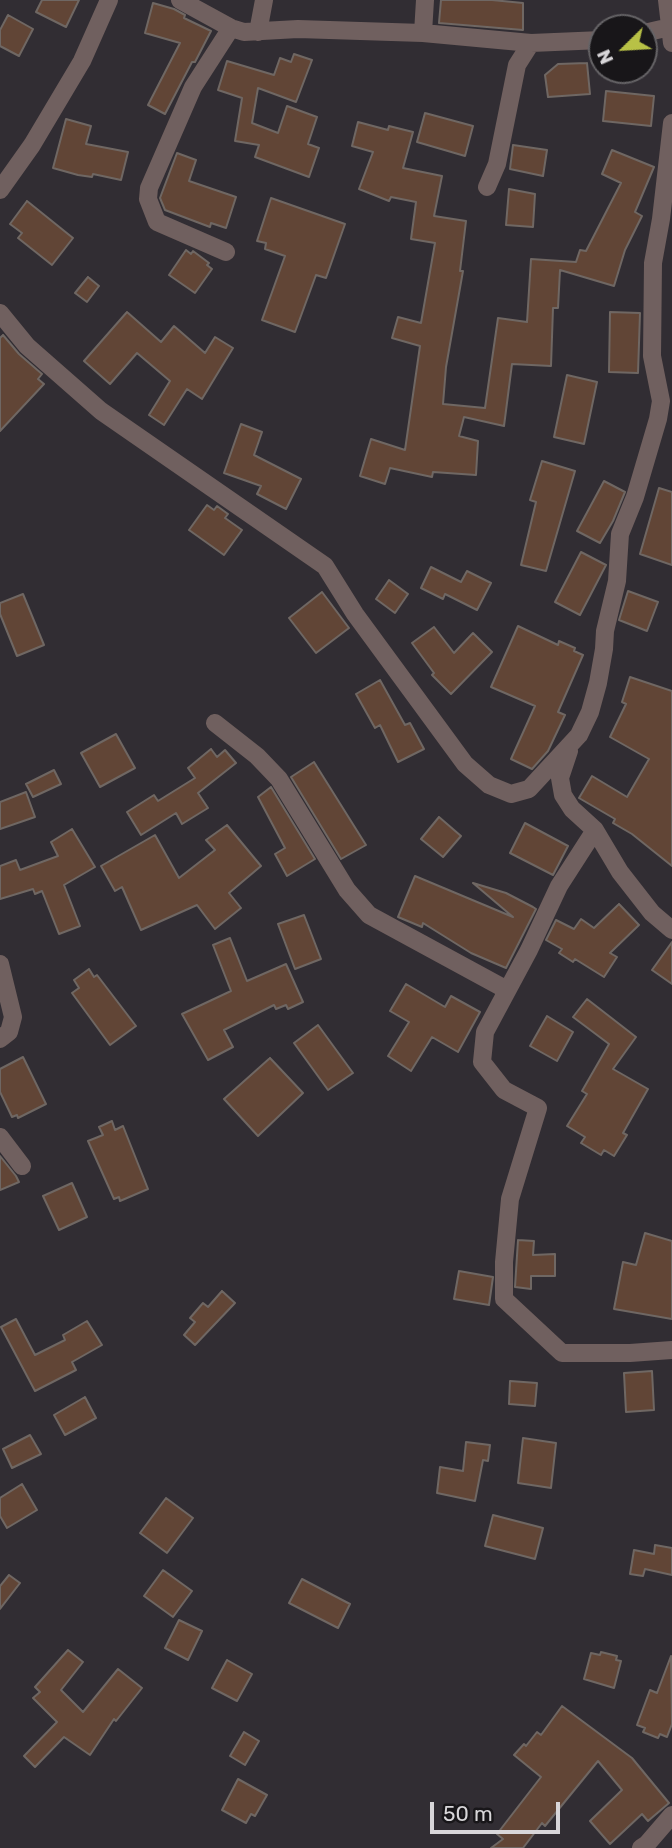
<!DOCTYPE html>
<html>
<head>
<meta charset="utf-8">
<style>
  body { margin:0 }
  #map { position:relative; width:672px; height:1848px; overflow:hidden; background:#312d33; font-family:Rubik,sans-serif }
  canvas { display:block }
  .north { position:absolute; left:588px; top:14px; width:70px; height:70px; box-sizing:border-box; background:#181619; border:2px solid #656366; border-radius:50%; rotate:246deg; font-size:19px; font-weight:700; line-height:28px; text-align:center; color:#d8d6d9 }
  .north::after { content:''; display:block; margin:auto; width:24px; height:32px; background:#b8c146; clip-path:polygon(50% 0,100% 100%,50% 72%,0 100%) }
  .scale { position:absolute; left:430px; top:1802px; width:130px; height:32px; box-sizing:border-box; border:4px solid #d8d6d9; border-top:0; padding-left:9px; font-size:21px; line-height:24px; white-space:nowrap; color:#d8d6d9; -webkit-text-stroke:5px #181619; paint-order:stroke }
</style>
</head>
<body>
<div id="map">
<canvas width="672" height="1848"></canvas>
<div class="north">N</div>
<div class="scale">50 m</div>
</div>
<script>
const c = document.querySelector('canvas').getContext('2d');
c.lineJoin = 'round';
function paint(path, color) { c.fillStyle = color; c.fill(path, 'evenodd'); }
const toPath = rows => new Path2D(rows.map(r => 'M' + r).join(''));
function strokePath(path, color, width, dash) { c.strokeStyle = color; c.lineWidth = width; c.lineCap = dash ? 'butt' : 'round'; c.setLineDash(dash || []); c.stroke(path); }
const building = toPath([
  [42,0,79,0,66,27,36,12,42,0],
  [441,0,492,0,523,3,523,30,439,23,441,0],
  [153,3,174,9,185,15,184,18,211,31,195,62,192,62,165,114,148,105,180,43,145,33,153,3],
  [8,15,33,29,19,56,0,46,0,30,8,15],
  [294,54,312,60,296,102,258,88,252,123,278,133,287,106,317,117,308,144,319,148,309,177,255,157,259,145,235,141,242,98,218,90,227,61,274,75,280,58,291,62,294,54],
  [587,63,590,94,548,97,545,75,558,64,587,63],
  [606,91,654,96,651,126,603,121,606,91],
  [425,113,473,126,465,156,417,142,425,113],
  [66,119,91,126,86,144,128,152,121,180,93,174,92,177,78,175,53,168,66,119],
  [358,122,388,130,389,126,413,132,403,168,442,176,434,216,466,221,460,271,463,271,446,367,443,404,485,408,498,318,527,322,531,259,576,262,580,250,586,251,621,183,602,174,612,150,654,167,635,212,642,216,625,250,614,286,560,270,558,308,553,308,551,366,512,364,504,426,464,417,459,436,478,441,476,475,433,472,432,477,390,468,385,484,360,476,371,439,405,450,420,346,392,338,398,317,421,323,435,243,411,239,416,202,391,197,389,201,359,189,373,152,352,146,358,122],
  [513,145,547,150,543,176,510,169,513,145],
  [177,153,196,160,189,181,236,197,226,228,211,223,210,227,165,210,160,198,177,153],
  [509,189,535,194,533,227,506,225,509,189],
  [271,198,345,224,326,278,316,275,295,332,262,320,285,256,265,249,266,243,257,241,271,198],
  [27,201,73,238,52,265,18,238,22,233,10,224,27,201],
  [186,250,191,254,193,251,209,263,207,265,212,269,195,293,169,275,186,250],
  [88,277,99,286,87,302,75,293,88,277],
  [127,312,161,342,174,326,205,353,215,337,233,348,202,399,187,389,164,425,149,415,170,381,137,353,110,384,84,361,127,312],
  [610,312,640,313,638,373,609,372,610,312],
  [3,335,19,354,42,374,38,379,44,384,0,431,0,338,3,335],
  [567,375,597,382,584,444,554,437,567,375],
  [241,424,262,432,254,455,301,479,286,509,257,494,261,486,224,473,241,424],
  [542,461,575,471,546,571,521,565,536,502,530,500,542,461],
  [604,481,625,492,613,521,600,543,577,531,604,481],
  [659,488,672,492,672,565,640,554,659,488],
  [207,505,214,510,217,506,228,514,225,518,242,530,224,555,189,530,207,505],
  [581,552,606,565,580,615,555,602,581,552],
  [431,567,461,582,467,571,491,583,477,610,445,594,443,599,421,588,431,567],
  [389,580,408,594,395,613,376,599,389,580],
  [628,591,658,602,647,631,619,620,628,591],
  [322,592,349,628,316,653,289,618,322,592],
  [23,594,44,645,17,656,0,614,0,603,23,594],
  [518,626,558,645,559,641,575,648,574,651,583,655,558,712,565,715,548,751,532,769,511,759,535,706,491,687,518,626],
  [434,627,454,653,473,633,492,652,451,694,432,675,434,673,412,643,434,627],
  [630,677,672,691,672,866,632,834,613,823,615,819,579,798,592,776,627,797,649,759,610,737,626,704,622,702,630,677],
  [380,680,405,725,410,723,424,749,398,762,380,725,375,728,356,694,380,680],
  [116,734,135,768,100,787,81,753,116,734],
  [211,749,217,757,225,750,236,763,198,793,208,808,182,824,176,813,141,835,127,812,154,795,158,801,195,778,188,768,211,749],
  [314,762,366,845,341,859,291,777,314,762],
  [54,770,61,784,33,797,26,784,54,770],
  [271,787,315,859,287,876,275,854,285,848,258,797,271,787],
  [26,792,35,817,0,829,0,802,26,792],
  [439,817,461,836,443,857,421,839,439,817],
  [525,823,568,846,553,875,510,853,525,823],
  [227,825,261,866,229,893,241,908,215,929,197,905,141,930,122,887,115,891,101,866,155,835,179,878,215,850,206,840,227,825],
  [72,829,95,867,64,885,80,926,59,934,42,891,35,894,33,889,0,899,0,866,16,860,20,870,58,856,51,842,72,829],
  [415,876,513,917,473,883,506,893,533,907,536,909,506,968,471,953,423,923,422,927,398,917,415,876],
  [619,904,639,925,610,953,617,957,604,977,575,959,573,962,559,953,562,949,546,940,556,920,574,929,581,919,594,928,619,904],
  [304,915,321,959,295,969,278,924,304,915],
  [230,938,247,981,286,964,303,1002,288,1009,286,1005,276,1009,274,1005,224,1030,233,1047,208,1060,182,1014,231,991,213,945,230,938],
  [672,942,672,984,652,970,672,942],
  [89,969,94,977,97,975,136,1026,110,1045,72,993,79,988,74,980,89,969],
  [406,984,445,1007,451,996,480,1012,458,1052,432,1037,411,1071,388,1056,409,1022,390,1011,406,984],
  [587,999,636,1037,613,1069,648,1089,623,1133,627,1135,614,1156,604,1150,601,1155,581,1143,585,1137,567,1126,587,1094,582,1091,609,1044,573,1017,587,999],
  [547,1016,573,1032,557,1061,530,1046,547,1016],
  [318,1025,353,1073,328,1090,294,1043,318,1025],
  [23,1057,46,1104,18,1118,17,1115,12,1117,0,1092,0,1069,23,1057],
  [270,1058,303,1093,258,1136,224,1099,270,1058],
  [112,1121,115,1130,123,1126,148,1189,120,1201,119,1197,114,1199,88,1141,103,1135,99,1127,112,1121],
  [0,1156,16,1176,19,1182,0,1190,0,1156],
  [72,1183,87,1217,59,1230,43,1196,72,1183],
  [645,1233,672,1241,672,1319,614,1309,623,1262,636,1265,645,1233],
  [518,1240,534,1241,533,1255,555,1254,555,1276,531,1276,531,1289,515,1287,518,1240],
  [459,1271,493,1277,489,1305,454,1299,459,1271],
  [222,1291,235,1303,195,1345,184,1335,195,1322,190,1318,203,1303,208,1307,222,1291],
  [16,1319,35,1355,65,1340,63,1335,87,1321,102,1345,72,1362,76,1370,35,1391,1,1327,16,1319],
  [652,1371,654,1410,626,1412,624,1373,652,1371],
  [510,1381,537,1383,535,1406,509,1404,510,1381],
  [85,1397,96,1418,65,1435,54,1415,85,1397],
  [30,1435,41,1454,12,1468,3,1449,30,1435],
  [523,1438,556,1443,551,1488,518,1483,523,1438],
  [466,1442,490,1445,488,1461,483,1460,475,1501,437,1493,440,1467,463,1471,466,1442],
  [22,1484,37,1510,7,1528,0,1516,0,1498,22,1484],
  [166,1498,193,1518,167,1553,140,1533,166,1498],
  [493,1515,543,1528,535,1559,485,1546,493,1515],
  [655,1545,672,1548,672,1575,645,1569,643,1576,630,1574,634,1550,654,1554,655,1545],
  [163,1570,192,1591,173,1617,144,1596,163,1570],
  [9,1575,20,1583,0,1609,0,1586,9,1575],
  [302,1579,350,1604,338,1628,289,1603,302,1579],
  [179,1620,202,1631,188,1660,165,1648,179,1620],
  [68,1650,83,1662,61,1690,83,1712,118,1669,142,1688,116,1721,114,1719,90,1755,64,1737,35,1767,24,1756,57,1722,33,1698,40,1692,35,1687,68,1650],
  [601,1652,617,1656,616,1660,621,1661,614,1688,584,1679,591,1653,600,1655,601,1652],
  [671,1656,672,1724,667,1737,660,1734,658,1738,643,1732,645,1728,637,1725,650,1690,657,1693,671,1656],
  [227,1660,252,1674,237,1701,212,1688,227,1660],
  [562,1706,632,1758,669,1803,648,1821,642,1814,610,1844,590,1821,622,1790,598,1761,545,1826,542,1823,523,1848,491,1848,503,1839,497,1834,541,1777,514,1755,524,1744,526,1746,537,1732,541,1735,562,1706],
  [244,1732,259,1741,245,1765,230,1756,244,1732],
  [238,1779,267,1795,255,1816,251,1814,246,1823,222,1810,238,1779]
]);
paint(building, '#614536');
strokePath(building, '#6f6763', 2);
strokePath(toPath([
  [180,0,231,28,244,32,298,29,423,33,531,43,602,40],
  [667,0,672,43],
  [258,32,264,0],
  [423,33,425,0],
  [644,33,670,27],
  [487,187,497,164,517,65,531,43],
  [0,190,32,145,82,61,109,0],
  [226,252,157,222,148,199,149,188,193,87,231,28],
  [0,313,27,346,101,411,325,566,355,614,465,764,489,785,511,794,529,789,579,735,590,712,598,683,604,649,605,631,617,581,620,534,635,497,658,419,661,401,652,356,653,263,661,219,672,123],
  [215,723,257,756,279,779,347,890,369,915,507,990],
  [569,751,560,778,563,795,572,809,595,830,620,872,652,913,672,930],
  [595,830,559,886,529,950,485,1032,482,1062,504,1090,538,1108,510,1199,504,1262,504,1299,562,1353,630,1353,672,1350],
  [0,964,13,1017,9,1032,0,1039],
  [0,1137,22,1166],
  [641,1848,647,1844,672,1815]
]), '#70605f', 18);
</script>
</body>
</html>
